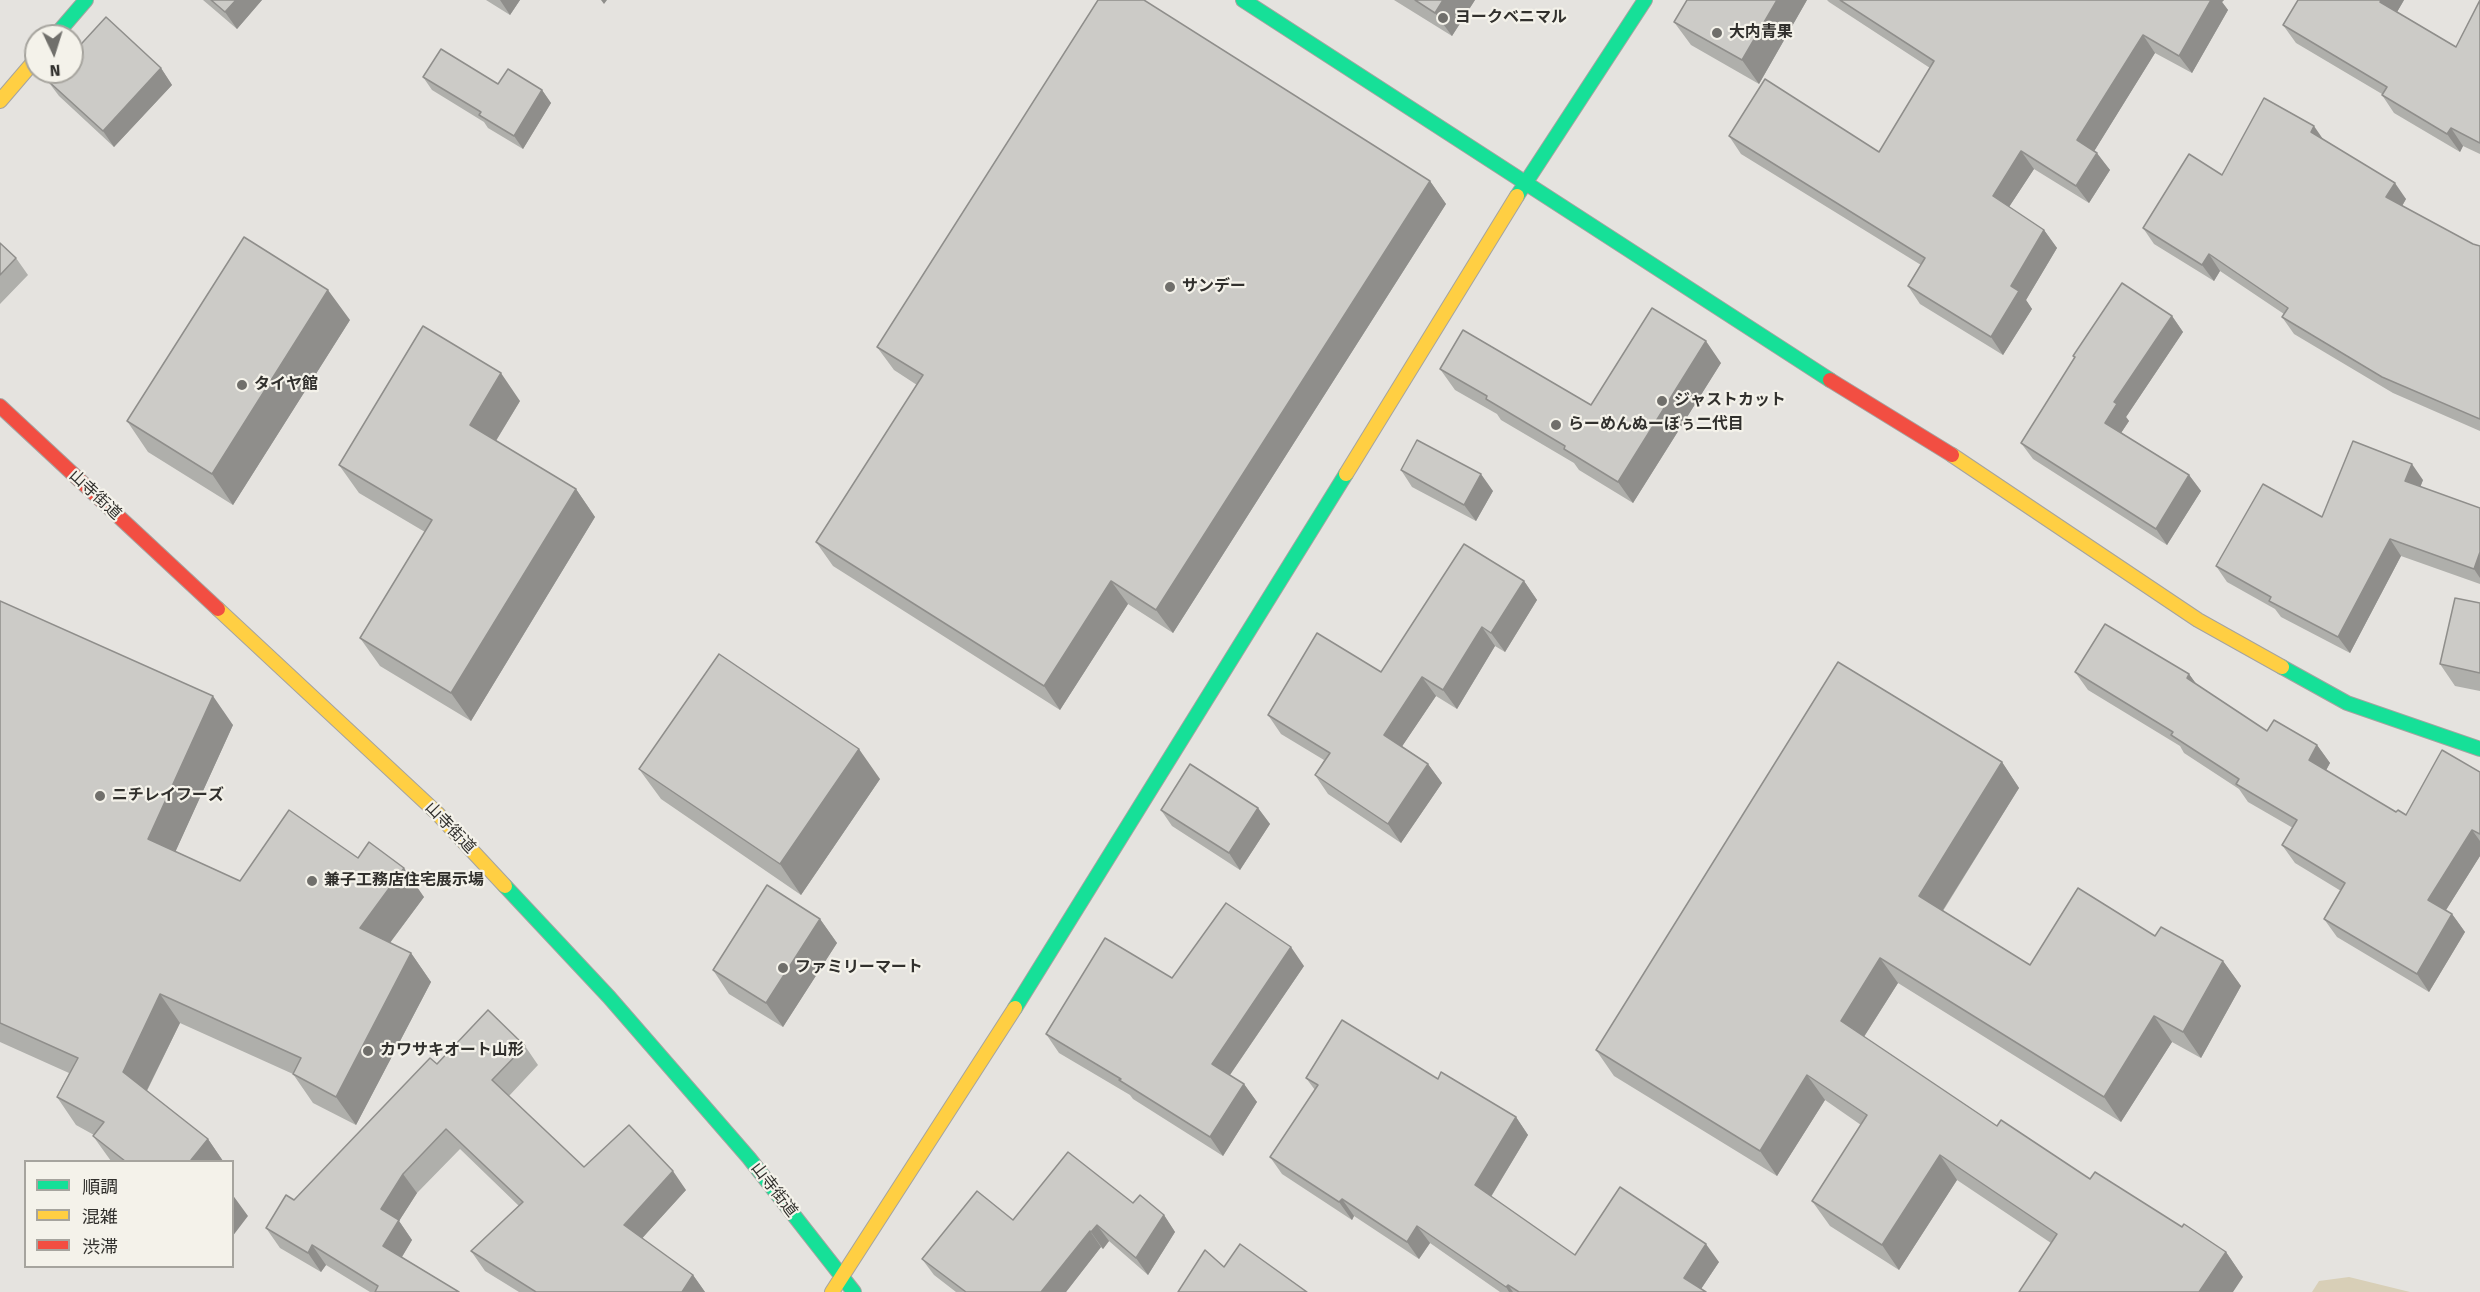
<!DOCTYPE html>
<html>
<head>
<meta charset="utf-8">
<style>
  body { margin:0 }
  #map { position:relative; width:2480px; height:1292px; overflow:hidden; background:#e5e3df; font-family:"Fira Sans","Noto Sans JP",sans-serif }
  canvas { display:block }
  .legend { position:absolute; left:24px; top:1160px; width:210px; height:108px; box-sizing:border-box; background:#f4f2ea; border:2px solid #a6a49e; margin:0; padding:8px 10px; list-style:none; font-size:18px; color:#31302d }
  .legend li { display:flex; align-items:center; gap:12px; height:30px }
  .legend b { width:30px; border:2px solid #a6a49e }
  .north { position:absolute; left:24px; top:24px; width:60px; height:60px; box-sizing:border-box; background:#f4f2ea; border:2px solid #a6a49e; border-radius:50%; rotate:176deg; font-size:16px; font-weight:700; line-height:24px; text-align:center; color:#31302d }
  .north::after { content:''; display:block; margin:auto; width:21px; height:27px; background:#706f6b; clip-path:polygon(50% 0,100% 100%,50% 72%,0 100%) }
</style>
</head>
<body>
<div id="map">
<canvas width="2480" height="1292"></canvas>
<ul class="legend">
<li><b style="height:8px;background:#16e098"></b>順調</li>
<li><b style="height:8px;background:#ffcf43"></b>混雑</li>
<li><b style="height:8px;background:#f24e42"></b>渋滞</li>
</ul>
<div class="north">N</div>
</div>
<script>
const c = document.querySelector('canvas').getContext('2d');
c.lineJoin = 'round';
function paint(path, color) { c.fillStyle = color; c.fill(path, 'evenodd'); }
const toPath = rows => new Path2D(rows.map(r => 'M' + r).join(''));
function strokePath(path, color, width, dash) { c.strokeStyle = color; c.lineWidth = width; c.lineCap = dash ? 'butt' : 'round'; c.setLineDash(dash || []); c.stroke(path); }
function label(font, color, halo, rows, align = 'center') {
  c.font = font + ' "Fira Sans","Noto Sans JP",sans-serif'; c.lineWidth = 4.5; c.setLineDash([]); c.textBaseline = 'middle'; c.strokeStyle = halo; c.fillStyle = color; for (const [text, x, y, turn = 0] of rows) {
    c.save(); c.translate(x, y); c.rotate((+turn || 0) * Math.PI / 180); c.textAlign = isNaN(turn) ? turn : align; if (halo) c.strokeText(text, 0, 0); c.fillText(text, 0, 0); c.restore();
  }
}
paint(toPath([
  [2349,1277,2410,1292,2312,1292,2319,1281]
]), '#d8cfb7');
const fast = toPath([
  [1243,0,1830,380],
  [55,36,86,0],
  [1517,196,1645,0],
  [2282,667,2347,703,2480,749],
  [505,886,609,997,749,1158,854,1292],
  [1015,1008,1346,474]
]);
const slow = toPath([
  [0,101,36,59],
  [1952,455,2198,620,2282,667],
  [1346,474,1517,196],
  [218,609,437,813,505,886],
  [832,1292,1015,1008]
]);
const jam = toPath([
  [1830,380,1952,455],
  [0,406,218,609]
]);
strokePath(fast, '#a4a3a0', 16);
strokePath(slow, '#a4a3a0', 16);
strokePath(jam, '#a4a3a0', 16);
strokePath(fast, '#16e098', 14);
strokePath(slow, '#ffcf43', 14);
strokePath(jam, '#f24e42', 14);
paint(toPath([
  [203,0,262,0,237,29],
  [486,0,520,0,510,15],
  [1394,0,1475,0,1452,36],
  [1687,0,1807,0,1759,84,1691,45,1674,22],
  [1827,0,2224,0,2222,2,2228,10,2192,73,2155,53,2094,151,2110,170,2089,203,2034,169,2009,207,2044,230,2057,248,2026,300,2032,309,2003,355,1920,304,1908,286,1921,265,1741,154,1729,136,1879,152,1930,68,1829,2],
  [2404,0,2397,12,2456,47,2480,0,2480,154,2463,146,2460,152,2394,113,2382,95,2382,94,2296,43,2283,25],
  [161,68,172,85,114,147,59,96,47,80],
  [423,77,498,84,542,90,551,103,523,149,488,128,484,122,432,90],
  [2323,139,2406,199,2402,206,2473,244,2480,246,2480,431,2393,393,2294,334,2282,317,2284,314,2220,271,2214,281,2154,244,2143,228,2222,175],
  [1430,181,1446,204,1173,633,1128,604,1060,710,833,566,816,542,917,385,894,370,877,347],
  [0,243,16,258,28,275,0,304],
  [2172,316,2183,332,2126,417,2129,421,2121,433,2189,475,2201,491,2167,545,2033,459,2021,443,2075,358,2073,356],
  [350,320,233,505,148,452,127,421],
  [1721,363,1633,503,1579,470,1574,463,1501,420,1497,414,1455,390,1440,369,1591,405],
  [520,401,496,441,576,489,595,517,471,721,380,666,360,638,425,532,359,493,339,465],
  [1401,470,1493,491,1476,521,1412,487],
  [2423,480,2420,487,2480,508,2480,584,2401,556,2350,653,2281,617,2275,609,2227,582,2216,566,2322,517],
  [1524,581,1537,600,1505,652,1495,646,1457,709,1436,696,1402,746,1428,764,1442,783,1401,843,1328,794,1315,775,1324,760,1281,734,1268,715,1381,672],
  [0,601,233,725,175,852,240,881,358,858,424,897,390,943,411,953,431,982,356,1125,313,1103,293,1074,180,1023,147,1091,208,1139,223,1161,111,1161,93,1136,94,1135,76,1125,57,1097,69,1073,0,1042],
  [2480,603,2480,691,2455,686,2440,664],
  [2075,672,2189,674,2197,685,2267,731,2317,745,2330,763,2326,770,2396,812,2406,815,2480,772,2480,856,2446,910,2452,914,2465,932,2429,992,2337,937,2324,919,2341,891,2295,863,2282,845,2293,828,2248,802,2239,789,2184,753,2180,746,2088,690],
  [2002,762,2019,788,1943,911,2030,965,2155,936,2223,961,2241,986,2201,1058,2172,1042,2121,1122,1898,983,1864,1037,1997,1126,2090,1179,2182,1227,2226,1252,2243,1277,2051,1243,1957,1180,1899,1270,1830,1226,1812,1201,1861,1125,1825,1100,1777,1176,1614,1076,1596,1050],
  [639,769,880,779,801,895,661,799],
  [1258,808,1270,824,1240,870,1172,826,1161,810],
  [820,919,837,943,783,1027,729,994,713,970],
  [1304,966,1230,1075,1244,1084,1257,1102,1223,1156,1133,1099,1130,1095,1059,1053,1046,1034,1172,978],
  [525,1046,538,1065,509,1096,584,1167,686,1190,642,1238,693,1275,705,1292,519,1292,485,1271,471,1251,519,1206,460,1149,417,1193,399,1221,412,1240,402,1257,459,1292,370,1292,326,1265,321,1272,280,1248,266,1228,294,1200,437,1064],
  [1306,1078,1438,1079,1516,1117,1528,1135,1491,1197,1575,1255,1719,1262,1701,1289,1706,1292,1500,1292,1430,1243,1419,1259,1354,1216,1352,1220,1282,1174,1270,1157,1315,1090],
  [1133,1203,1164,1215,1175,1232,1148,1275,1109,1241,1103,1249,1101,1247,1066,1292,956,1292,934,1275,922,1259,1013,1220]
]), '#afafab');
paint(toPath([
  [236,0,262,0,237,29,225,12],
  [500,0,520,0,510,15],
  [601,0,607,0,604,4],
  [1443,0,1475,0,1452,36,1435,13],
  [1777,0,1807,0,1759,84,1742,60],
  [2211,0,2224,0,2222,2,2228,10,2192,73,2179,56],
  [2381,0,2404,0,2393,19,2380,2],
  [2143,35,2155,53,2090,158,2077,140],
  [161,68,172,85,114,147,103,131],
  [542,90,551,103,523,149,514,136],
  [2314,126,2325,142,2311,132],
  [2451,128,2463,146,2460,152,2447,134],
  [2021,151,2034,169,2005,213,1993,196],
  [2097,153,2110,170,2089,203,2076,186],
  [1430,181,1446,204,1173,633,1156,610],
  [2395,183,2406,199,2398,213,2386,197],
  [2044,230,2057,248,2026,300,2032,309,2003,355,1991,337,2011,286],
  [2209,254,2220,271,2214,281,2202,265],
  [328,290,350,320,233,505,212,474],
  [2172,316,2183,332,2126,417,2129,421,2117,439,2105,423,2114,402],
  [1706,341,1721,363,1633,503,1618,482],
  [501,373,520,401,489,452,470,425],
  [2412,464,2423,480,2416,498,2405,481],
  [1481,474,1493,491,1476,521,1464,505],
  [2189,475,2201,491,2167,545,2156,529],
  [576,489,595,517,471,721,451,693],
  [2390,539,2401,556,2350,653,2338,637],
  [2480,552,2480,578,2474,569],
  [1111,581,1128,604,1060,710,1044,686],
  [1524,581,1537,600,1505,652,1491,633],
  [1482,627,1495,646,1457,709,1443,690],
  [2189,674,2202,692,2187,678],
  [1422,677,1436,696,1397,754,1384,735],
  [213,696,233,725,168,868,148,839],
  [2317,745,2330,763,2322,778,2309,760],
  [859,749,880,779,801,895,780,864],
  [2002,762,2019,788,1936,921,1919,896],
  [1428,764,1442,783,1401,843,1388,824],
  [1258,808,1270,824,1240,870,1229,853],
  [2472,830,2480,841,2480,856,2441,918,2428,900],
  [404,868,424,897,380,956,360,928],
  [2452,914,2465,932,2429,992,2417,974],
  [820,919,837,943,783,1027,766,1003],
  [1291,947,1304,966,1225,1082,1212,1064],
  [411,953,431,982,356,1125,336,1097],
  [1880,958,1898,983,1858,1046,1841,1021],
  [2223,961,2241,986,2201,1058,2183,1032],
  [160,994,180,1023,142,1100,123,1072],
  [2154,1016,2172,1042,2121,1122,2104,1097],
  [1807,1075,1825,1100,1777,1176,1760,1151],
  [1244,1084,1257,1102,1223,1156,1210,1137],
  [1516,1117,1528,1135,1487,1203,1475,1185],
  [208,1139,223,1161,191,1161,191,1160],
  [1940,1155,1957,1180,1899,1270,1882,1245],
  [673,1171,686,1190,637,1244,624,1225],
  [403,1174,417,1193,399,1221,412,1240,397,1265,383,1246,381,1209],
  [232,1194,248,1216,232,1237],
  [1342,1199,1354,1216,1352,1220,1339,1202],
  [1164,1215,1175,1232,1148,1275,1136,1258],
  [1097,1225,1109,1241,1103,1249,1091,1232],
  [1417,1226,1430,1243,1419,1259,1407,1242],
  [1090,1231,1101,1247,1066,1292,1041,1292],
  [1706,1244,1719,1262,1699,1292,1684,1278],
  [312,1245,326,1265,321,1272,308,1253],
  [2226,1252,2243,1277,2233,1292,2199,1292],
  [693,1275,705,1292,682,1292],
  [1508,1285,1513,1292,1509,1292,1506,1287]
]), '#8f8e8b');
const building = toPath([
  [211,0,236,0,225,12,211,0],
  [1098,0,1144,0,1430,181,1156,610,1111,581,1044,686,816,542,923,375,877,347,1098,0],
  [1415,0,1443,0,1435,13,1415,0],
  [1687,0,1777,0,1742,60,1674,22,1687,0],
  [1840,0,2211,0,2179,56,2143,35,2077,140,2097,153,2076,186,2021,151,1993,196,2044,230,2011,286,2019,291,1991,337,1908,286,1925,258,1729,136,1765,79,1879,152,1934,61,1840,0],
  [2298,0,2381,0,2380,2,2456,47,2480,0,2480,143,2451,128,2447,134,2382,95,2387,87,2283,25,2298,0],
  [106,17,161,68,103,131,47,80,55,72,72,72,72,54,106,17],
  [441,49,498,84,508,69,542,90,514,136,479,115,481,112,423,77,441,49],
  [2264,98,2314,126,2311,132,2395,183,2386,197,2473,244,2480,246,2480,419,2382,377,2282,317,2288,308,2209,254,2202,265,2143,228,2189,154,2222,175,2264,98],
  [244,237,328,290,212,474,127,421,244,237],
  [0,243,16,258,0,275,0,243],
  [2122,283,2172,316,2114,402,2117,404,2105,423,2189,475,2156,529,2021,443,2075,357,2073,356,2122,283],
  [1652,308,1706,341,1618,482,1564,449,1565,446,1486,399,1487,396,1440,369,1463,330,1591,405,1652,308],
  [423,326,501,373,470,425,576,489,451,693,360,638,432,520,339,465,423,326],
  [1417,440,1481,474,1464,505,1401,470,1417,440],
  [2353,441,2412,464,2405,481,2480,508,2480,552,2474,569,2390,539,2338,637,2269,601,2271,597,2216,566,2263,484,2322,517,2353,441],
  [1464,544,1524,581,1491,633,1482,627,1443,690,1422,677,1384,735,1428,764,1388,824,1315,775,1330,753,1268,715,1317,633,1381,672,1464,544],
  [2455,598,2480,603,2480,673,2440,664,2455,598],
  [0,601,213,696,148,839,240,881,289,810,358,858,369,842,404,868,360,928,411,953,336,1097,293,1074,301,1058,160,994,123,1072,208,1139,191,1160,192,1161,125,1161,93,1136,104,1122,57,1097,78,1058,0,1023,0,601],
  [2105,624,2189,674,2187,678,2267,731,2274,720,2317,745,2309,760,2396,812,2398,810,2406,815,2442,750,2480,772,2480,834,2472,830,2428,900,2452,914,2417,974,2324,919,2345,883,2282,845,2297,820,2236,784,2239,779,2171,735,2173,732,2075,672,2105,624],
  [719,654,859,749,780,864,639,769,719,654],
  [1838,662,2002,762,1919,896,2030,965,2078,888,2155,936,2161,927,2223,961,2183,1032,2154,1016,2104,1097,1880,958,1841,1021,1997,1126,2001,1120,2090,1179,2095,1172,2182,1227,2184,1224,2226,1252,2199,1292,2019,1292,2057,1234,1940,1155,1882,1245,1812,1201,1867,1115,1807,1075,1760,1151,1596,1050,1838,662],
  [1190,764,1258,808,1229,853,1161,810,1190,764],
  [767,885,820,919,766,1003,713,970,767,885],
  [1226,903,1291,947,1212,1064,1244,1084,1210,1137,1119,1080,1121,1079,1046,1034,1105,938,1172,978,1226,903],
  [488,1010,525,1046,492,1080,584,1167,629,1125,673,1171,624,1225,693,1275,682,1292,536,1292,471,1251,523,1202,446,1129,403,1174,381,1209,399,1220,383,1246,459,1292,375,1292,378,1286,312,1245,308,1253,266,1228,286,1195,294,1200,430,1058,437,1064,488,1010],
  [1342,1020,1438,1079,1441,1072,1516,1117,1475,1185,1575,1255,1620,1187,1706,1244,1684,1278,1706,1292,1519,1292,1508,1285,1506,1287,1417,1226,1407,1242,1342,1199,1339,1202,1270,1157,1318,1085,1306,1078,1342,1020],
  [1068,1152,1133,1203,1140,1195,1164,1215,1136,1258,1097,1225,1091,1232,1090,1231,1041,1292,966,1292,922,1259,977,1191,1013,1220,1068,1152],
  [1240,1244,1307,1292,1178,1292,1205,1250,1224,1267,1240,1244]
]);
paint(building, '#cccbc7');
strokePath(building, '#8f8e8b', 1.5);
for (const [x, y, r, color] of [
  [1443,18,6,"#706f6b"],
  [1717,33,6,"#706f6b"],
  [1170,287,6,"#706f6b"],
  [242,385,6,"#706f6b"],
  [1662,401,6,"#706f6b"],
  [1556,425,6,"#706f6b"],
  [100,796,6,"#706f6b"],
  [312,881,6,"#706f6b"],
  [783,968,6,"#706f6b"],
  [368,1051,6,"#706f6b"]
]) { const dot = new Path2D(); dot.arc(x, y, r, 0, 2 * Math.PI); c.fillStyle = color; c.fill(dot); strokePath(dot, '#f4f2ea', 2); }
label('bold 16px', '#31302d', '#f4f2ea', [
  ["ヨークベニマル",1455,18],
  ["大内青果",1729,33],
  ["サンデー",1182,287],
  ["タイヤ館",254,385],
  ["ジャストカット",1674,401],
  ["らーめんぬーぼぅ二代目",1568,425],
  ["ニチレイフーズ",112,796],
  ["兼子工務店住宅展示場",324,881],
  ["ファミリーマート",795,968],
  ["カワサキオート山形",380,1051]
], 'left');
label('16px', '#31302d', '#f4f2ea', [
  ["山寺街道",95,495,43],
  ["山寺街道",450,828,46],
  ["山寺街道",774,1190,52]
]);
</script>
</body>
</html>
